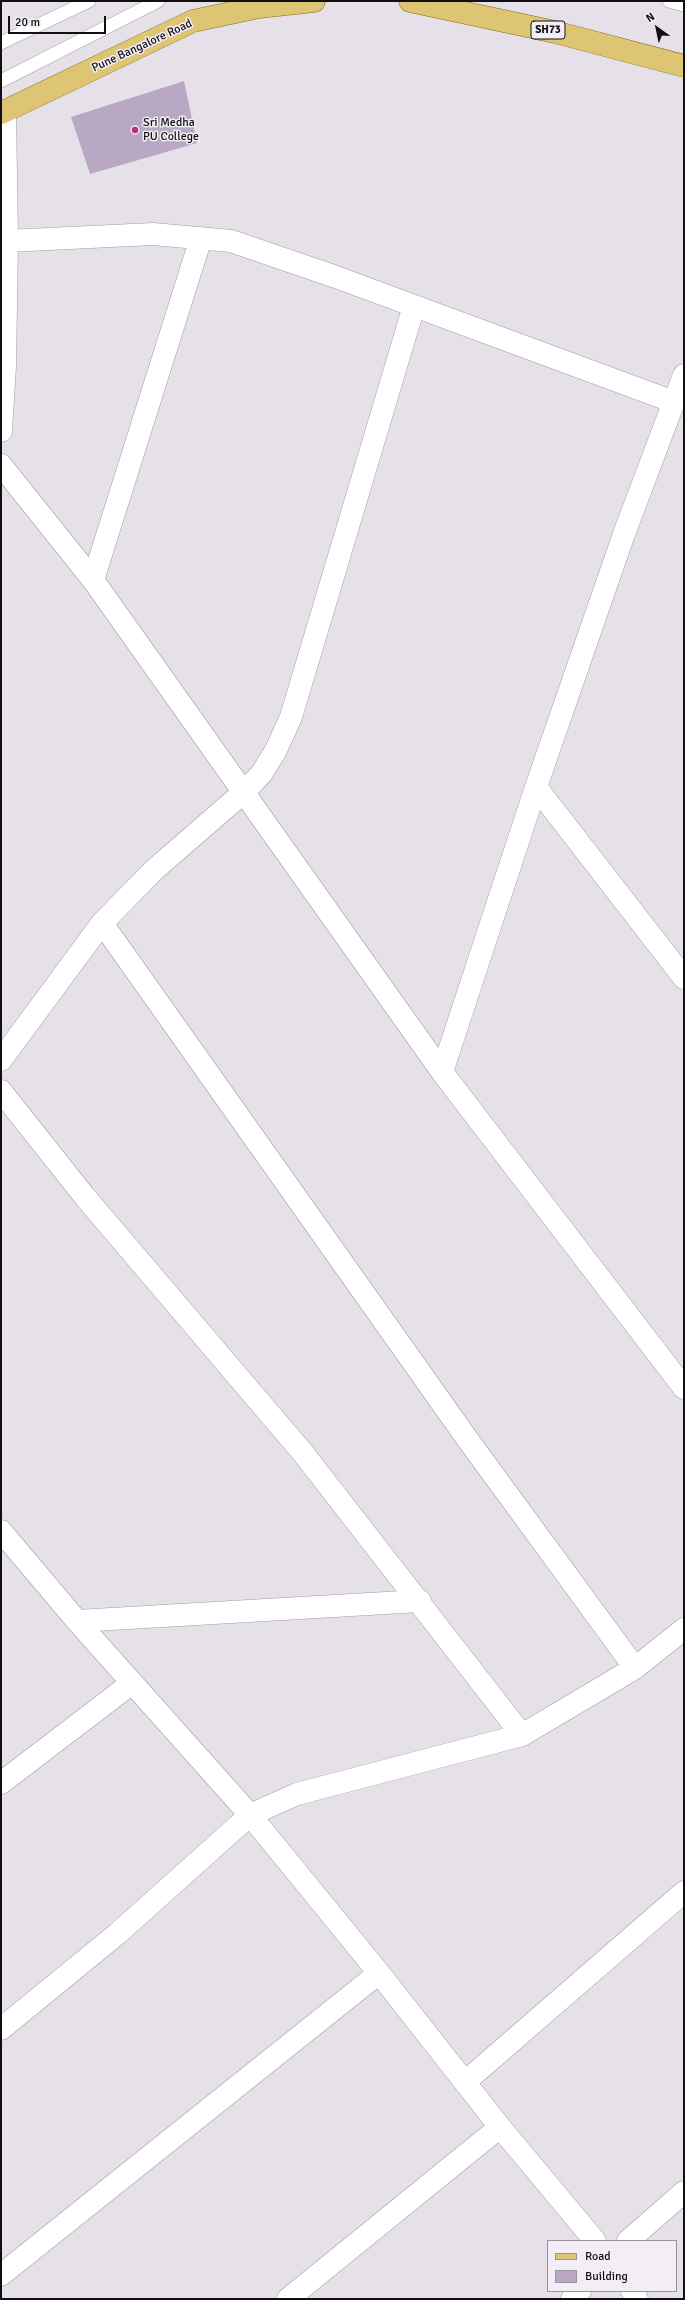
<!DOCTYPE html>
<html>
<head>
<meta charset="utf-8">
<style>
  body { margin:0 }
  #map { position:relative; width:685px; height:2300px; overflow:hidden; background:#e6e0e9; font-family:Signika,sans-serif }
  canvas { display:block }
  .frame { position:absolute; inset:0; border:2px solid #110f12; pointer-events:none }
  .legend { position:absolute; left:547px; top:2240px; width:130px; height:52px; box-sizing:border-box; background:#f3edf6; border:1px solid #99949b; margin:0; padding:5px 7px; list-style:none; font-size:12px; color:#110f12 }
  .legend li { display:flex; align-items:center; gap:8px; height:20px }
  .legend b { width:20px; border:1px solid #99949b }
  .north { position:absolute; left:637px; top:8px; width:40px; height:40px; -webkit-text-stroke:3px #f3edf6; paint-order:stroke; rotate:327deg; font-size:11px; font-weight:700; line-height:16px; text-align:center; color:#110f12 }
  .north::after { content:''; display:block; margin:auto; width:14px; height:18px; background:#110f12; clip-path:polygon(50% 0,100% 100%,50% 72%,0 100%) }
  .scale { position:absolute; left:8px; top:16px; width:98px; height:18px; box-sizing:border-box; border:2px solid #110f12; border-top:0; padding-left:5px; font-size:12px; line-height:14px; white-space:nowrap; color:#110f12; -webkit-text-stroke:3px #f3edf6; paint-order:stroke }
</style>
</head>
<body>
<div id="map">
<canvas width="685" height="2300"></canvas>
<div class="frame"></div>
<ul class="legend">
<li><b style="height:5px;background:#ddc574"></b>Road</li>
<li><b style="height:11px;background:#b9a8c3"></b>Building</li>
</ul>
<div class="north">N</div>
<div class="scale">20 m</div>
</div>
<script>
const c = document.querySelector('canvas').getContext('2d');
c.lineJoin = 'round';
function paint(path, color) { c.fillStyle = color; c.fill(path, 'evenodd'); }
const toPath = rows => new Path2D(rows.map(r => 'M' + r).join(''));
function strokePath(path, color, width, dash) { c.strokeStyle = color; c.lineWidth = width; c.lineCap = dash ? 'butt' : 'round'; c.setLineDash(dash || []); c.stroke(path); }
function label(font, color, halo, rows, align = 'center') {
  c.font = font + ' Signika,sans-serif'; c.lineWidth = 3; c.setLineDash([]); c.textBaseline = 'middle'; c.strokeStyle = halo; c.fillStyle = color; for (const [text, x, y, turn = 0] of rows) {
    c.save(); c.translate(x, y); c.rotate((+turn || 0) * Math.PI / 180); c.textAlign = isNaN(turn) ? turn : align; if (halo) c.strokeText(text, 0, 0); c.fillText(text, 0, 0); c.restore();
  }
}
paint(toPath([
  [184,81,197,143,90,174,71,117]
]), '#b9a8c3');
const lane = toPath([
  [669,1,684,5],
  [1,43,89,1],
  [1,81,158,1]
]);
const street = toPath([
  [7,241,153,234,231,241,336,277,674,402],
  [1,431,5,366,7,241,5,112],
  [1,465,93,580,442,1072,684,1388],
  [93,580,201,238],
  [536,787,684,978],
  [102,923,468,1440,635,1668],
  [1,1060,102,923,154,870,245,791,262,773,276,750,291,717,414,306],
  [442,1072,536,787,624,534,684,375],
  [1,1091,85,1197,303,1453,522,1735],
  [1,1531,77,1621,250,1815,379,1973,500,2127,595,2241],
  [77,1621,420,1601],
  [1,1783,132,1683],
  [1,2029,117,1934,250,1815,297,1794,522,1735,635,1668,684,1629],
  [465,2082,684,1892],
  [628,2241,684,2192],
  [1,2275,379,1973],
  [632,2291,637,2299],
  [288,2299,500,2127],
  [572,2299,580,2291]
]);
const primary = toPath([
  [410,1,555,32,684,66],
  [1,113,193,21,259,7,314,1]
]);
strokePath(lane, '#a29ca4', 14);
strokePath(street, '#a29ca4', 23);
strokePath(primary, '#876c16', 23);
strokePath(lane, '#fff', 13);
strokePath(street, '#fff', 22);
strokePath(primary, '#ddc574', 22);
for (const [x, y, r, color] of [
  [135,130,4,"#ba326f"]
]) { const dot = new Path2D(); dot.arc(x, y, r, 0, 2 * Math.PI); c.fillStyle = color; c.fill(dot); strokePath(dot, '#f3edf6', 1.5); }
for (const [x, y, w] of [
  [548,30,34]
]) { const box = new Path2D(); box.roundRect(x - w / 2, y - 9, w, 18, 3); c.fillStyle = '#f3edf6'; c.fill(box); strokePath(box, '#110f12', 1); }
label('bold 11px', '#110f12', null, [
  ["SH73",548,30]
]);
label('12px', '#110f12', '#f3edf6', [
  ["Pune Bangalore Road",142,46,-25]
]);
label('12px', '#110f12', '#f3edf6', [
  ["Sri Medha",143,123],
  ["PU College",143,137]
], 'left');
</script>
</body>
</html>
